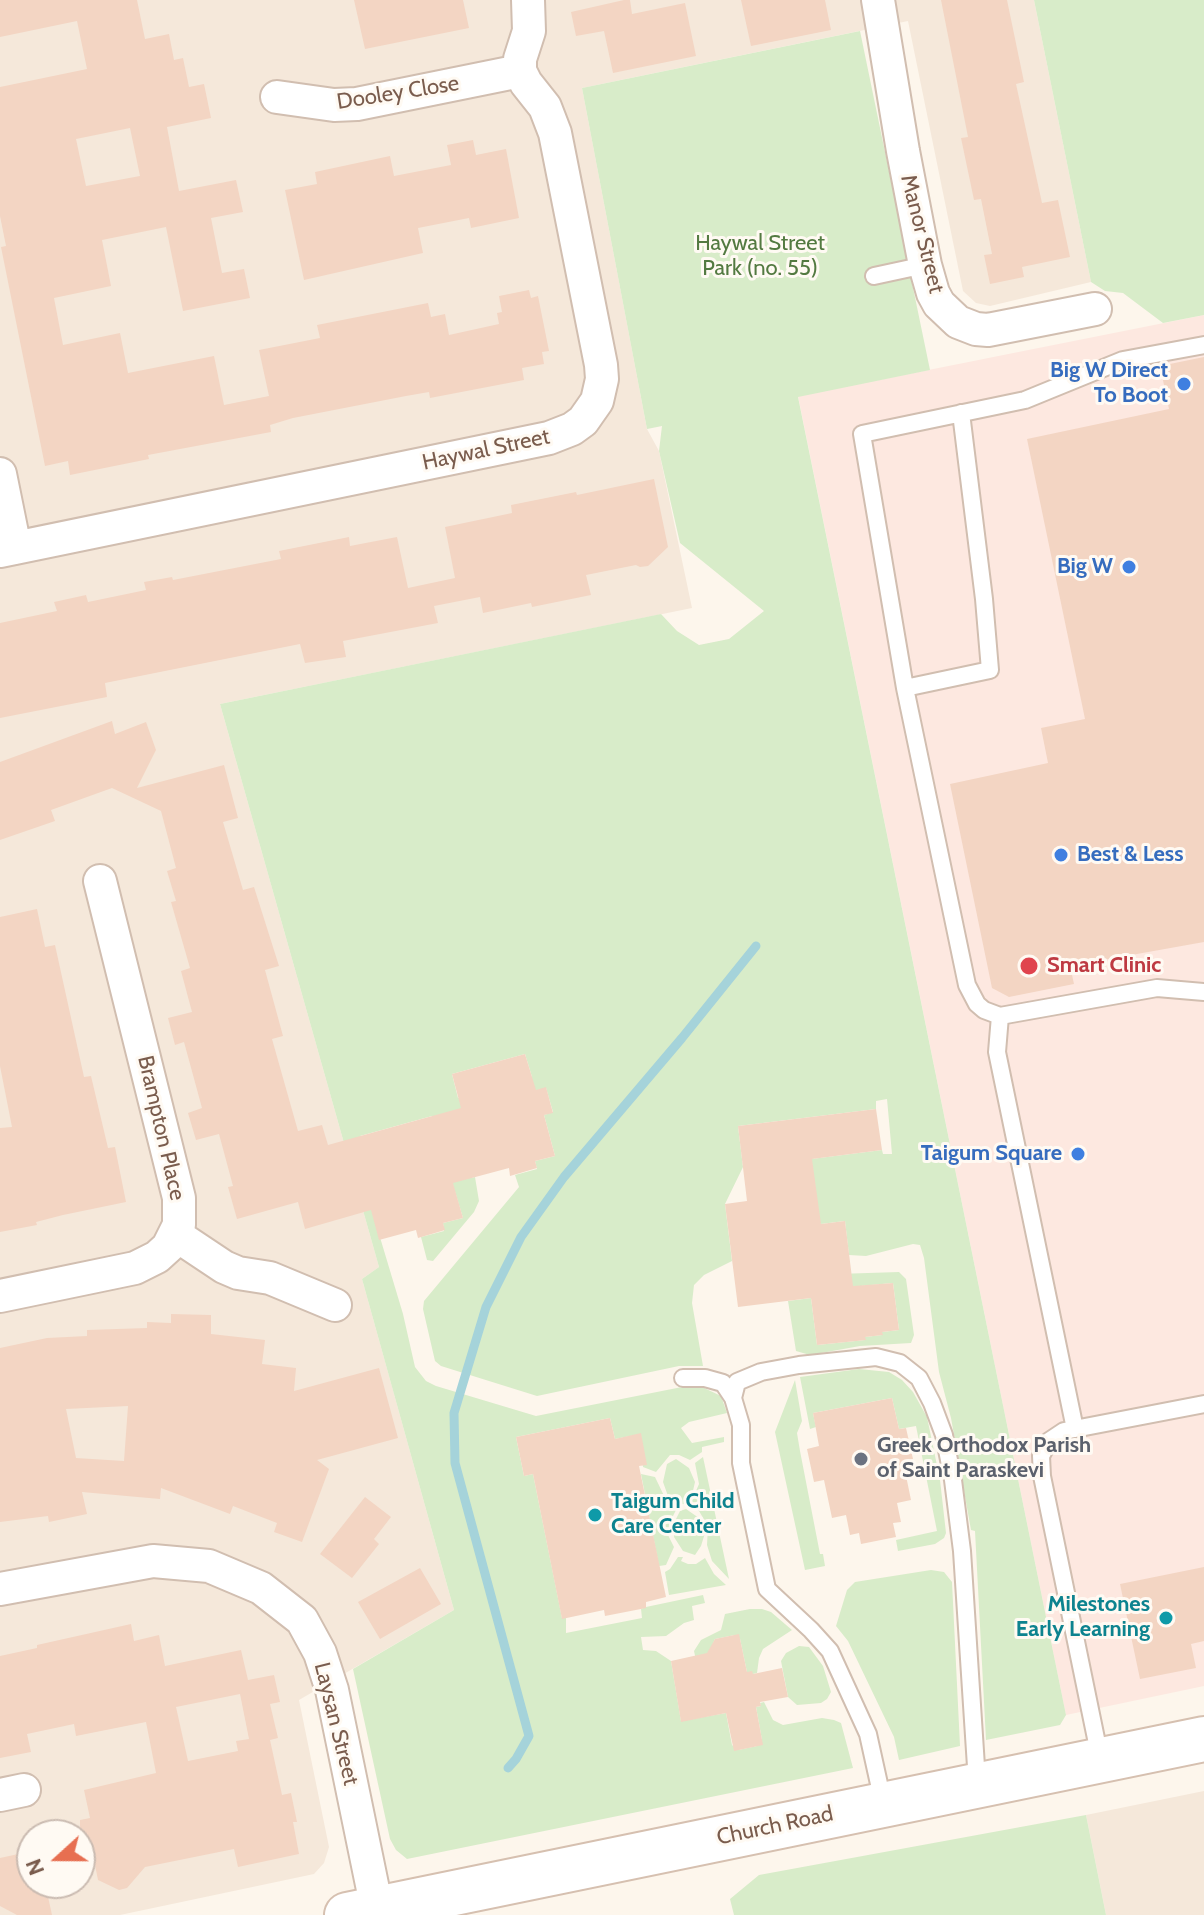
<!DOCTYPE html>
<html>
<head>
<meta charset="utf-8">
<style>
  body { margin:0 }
  #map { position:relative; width:1204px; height:1915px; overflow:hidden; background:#fdf6ec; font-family:Cabin,sans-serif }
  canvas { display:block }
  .north { position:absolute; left:16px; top:1819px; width:80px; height:80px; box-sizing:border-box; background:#fffaf3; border:2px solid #cabbb1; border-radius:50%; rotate:249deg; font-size:22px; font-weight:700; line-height:32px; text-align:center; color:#7a5c4d }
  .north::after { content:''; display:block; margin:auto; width:28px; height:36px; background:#e76f51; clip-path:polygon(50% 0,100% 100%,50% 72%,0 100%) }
</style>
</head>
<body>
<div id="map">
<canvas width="1204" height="1915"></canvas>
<div class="north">N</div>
</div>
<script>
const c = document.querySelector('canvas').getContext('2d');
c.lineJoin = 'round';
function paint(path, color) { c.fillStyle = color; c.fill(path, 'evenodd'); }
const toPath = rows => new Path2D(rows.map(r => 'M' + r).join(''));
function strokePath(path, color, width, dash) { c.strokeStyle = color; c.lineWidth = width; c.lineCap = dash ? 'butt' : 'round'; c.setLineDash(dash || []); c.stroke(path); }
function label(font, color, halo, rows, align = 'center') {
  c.font = font + ' Cabin,sans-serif'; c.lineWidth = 6; c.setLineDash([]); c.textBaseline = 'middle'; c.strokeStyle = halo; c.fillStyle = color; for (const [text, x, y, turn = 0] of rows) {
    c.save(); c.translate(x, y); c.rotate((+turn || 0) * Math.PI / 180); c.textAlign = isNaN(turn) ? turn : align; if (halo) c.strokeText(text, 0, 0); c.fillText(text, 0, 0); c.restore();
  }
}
paint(toPath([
  [0,0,1034,0,1091,282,990,306,976,303,963,291,908,21,582,88,647,429,659,451,692,608,220,704,379,1267,362,1279,454,1610,299,1700,329,1847,324,1863,314,1874,120,1915,0,1915],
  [32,1835,80,1835,80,1883,32,1883],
  [1204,1791,1204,1915,1106,1915,1086,1815]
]), '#f5e8da');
paint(toPath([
  [1204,315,1204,1686,1066,1715,798,396]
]), '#fde8e0');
paint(toPath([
  [1034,0,1204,0,1204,315,1163,323,1123,293,1105,291,1091,282],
  [860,31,930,370,798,397,1066,1715,1060,1725,986,1740,975,1531,971,1530,951,1418,939,1372,924,1258,920,1245,913,1244,866,1256,849,1255,845,1221,821,1224,772,1164,882,1150,883,1154,892,1154,887,1099,876,1101,876,1109,738,1126,743,1167,725,1204,732,1261,704,1275,694,1285,692,1303,703,1366,679,1366,537,1396,441,1366,435,1361,423,1309,424,1301,519,1187,515,1175,537,1169,535,1161,555,1156,544,1115,553,1112,546,1088,527,1093,532,1077,525,1054,452,1074,458,1098,468,1096,471,1178,475,1177,479,1201,474,1212,433,1261,427,1260,421,1237,444,1231,443,1223,463,1218,432,1116,360,1136,367,1194,403,1314,415,1367,426,1381,436,1386,536,1416,687,1386,702,1387,721,1396,727,1413,689,1422,681,1428,692,1443,724,1437,724,1442,702,1447,702,1452,690,1460,679,1455,670,1455,656,1472,643,1467,641,1434,615,1439,610,1418,516,1437,524,1476,533,1474,562,1618,566,1618,566,1633,642,1618,641,1609,646,1607,703,1595,705,1603,692,1606,694,1620,684,1623,666,1636,641,1637,643,1650,656,1651,671,1661,681,1721,726,1713,732,1745,738,1750,757,1746,762,1740,756,1707,761,1706,760,1703,764,1702,773,1720,783,1725,822,1718,834,1720,841,1723,853,1768,407,1859,396,1850,390,1839,353,1669,454,1610,362,1279,379,1267,220,704,661,614,677,631,699,645,729,639,764,611,680,543,659,451,662,426,647,429,582,88],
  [899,1272,906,1279,914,1335,911,1343,860,1346,810,1355,796,1351,788,1301,811,1298,817,1345,865,1340,865,1337,882,1335,882,1332,899,1330,893,1283,839,1288,837,1274],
  [859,1369,889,1372,902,1380,913,1392,927,1417,940,1480,946,1533,944,1538,935,1544,898,1551,896,1540,937,1531,916,1426,899,1429,892,1398,813,1413,816,1427,810,1429,800,1377],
  [795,1380,802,1421,797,1433,800,1451,820,1554,823,1554,825,1566,805,1570,775,1432],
  [703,1457,729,1579,712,1561,707,1545,708,1526,699,1511,690,1505,699,1484,695,1463],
  [676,1459,689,1468,695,1482,692,1495,684,1504,675,1503,668,1496,663,1482,667,1464],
  [641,1474,655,1477,667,1502,677,1508,669,1524,668,1535,674,1547,666,1565,659,1566],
  [686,1509,699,1518,705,1533,701,1546,695,1555,683,1551,674,1537,676,1519,680,1511],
  [678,1557,683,1557,681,1561,688,1564,696,1564,705,1558,714,1574,726,1585,669,1595,665,1572,670,1569],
  [931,1570,944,1572,952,1582,960,1746,899,1760,894,1737,848,1641,836,1626,847,1590,855,1582],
  [750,1609,762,1609,771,1612,792,1630,763,1649,759,1658,757,1673,753,1674,747,1672,740,1639,735,1635,715,1639,699,1674,694,1651,701,1640,721,1630,725,1614],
  [799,1646,809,1647,823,1666,831,1692,827,1699,821,1703,797,1705,788,1697,781,1661,786,1653],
  [1086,1815,1106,1915,734,1915,730,1899,759,1875]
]), '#d8ecc9');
strokePath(toPath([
  [508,1768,516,1759,529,1736,455,1463,454,1413,486,1307,521,1237,564,1177,682,1038,756,946]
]), '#a5d3da', 9);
paint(toPath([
  [0,0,137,0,145,39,169,34,174,60,183,58,189,87,204,84,211,118,167,127,179,191,236,180,243,212,211,218,222,273,244,269,250,298,183,311,166,227,102,240,111,286,54,298,63,345,120,333,128,373,214,356,224,405,269,396,259,350,320,338,317,325,428,303,431,317,445,314,449,335,499,324,497,313,502,312,499,296,529,290,531,298,538,296,549,351,542,352,544,364,522,368,524,380,430,398,429,392,406,396,293,418,270,425,271,432,148,455,149,459,70,475,68,461,45,466,1,247,6,246,0,216,0,87,87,69,77,21,0,37],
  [130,128,140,176,86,186,76,139],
  [354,0,463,0,469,28,365,49],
  [624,0,630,0,632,14,685,3,696,56,613,73,604,31,576,36,571,12],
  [741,0,825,0,831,30,751,46],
  [941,0,1007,0,1024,82,1016,84,1042,203,1058,200,1070,257,1022,267,1024,277,990,284,984,255,992,254,981,199,974,200,961,138,968,137],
  [473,140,476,155,506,149,519,218,471,228,469,218,418,228,423,253,304,280,285,190,317,184,315,172,390,156,394,176,451,165,447,145],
  [1204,357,1204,942,1070,966,1074,984,1009,997,992,988,950,784,1048,763,1041,728,1085,719,1027,439,1169,409,1160,366],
  [654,479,668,547,648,566,640,567,636,565,586,575,591,595,532,607,531,603,483,613,480,597,434,606,438,623,343,641,346,657,305,663,300,644,105,683,107,697,0,718,0,623,57,611,54,602,86,595,88,602,146,590,144,582,172,577,173,580,281,559,279,551,349,537,350,546,397,537,408,588,455,578,445,527,512,513,511,505,576,492,577,495],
  [112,721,115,734,146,722,156,750,137,788,224,765,238,818,223,822,243,890,254,887,279,966,265,970,283,1036,272,1039,298,1131,322,1125,328,1145,461,1108,452,1074,525,1054,536,1090,546,1087,553,1113,544,1115,555,1156,535,1161,537,1168,510,1176,509,1168,453,1183,463,1218,443,1223,445,1230,418,1238,416,1230,379,1240,371,1210,305,1229,298,1202,237,1219,228,1187,233,1186,219,1134,196,1140,188,1113,202,1108,184,1042,175,1045,168,1018,192,1012,181,971,190,968,171,902,176,901,167,871,176,868,161,811,112,788,51,810,55,821,0,840,0,762],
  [37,909,45,947,55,945,84,1077,91,1076,108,1148,115,1147,126,1202,63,1215,36,1222,37,1225,0,1232,0,1128,12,1127,0,1066,0,917],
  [876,1109,882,1150,812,1159,821,1224,845,1221,853,1286,893,1283,899,1330,882,1332,883,1335,865,1337,866,1340,817,1345,811,1298,738,1307,725,1204,747,1201,738,1126],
  [171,1314,211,1315,211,1334,265,1340,262,1364,296,1368,294,1391,379,1368,398,1438,317,1460,329,1469,302,1542,274,1532,277,1523,233,1506,230,1514,161,1488,160,1499,82,1492,87,1514,49,1522,48,1516,0,1522,0,1348,47,1338,87,1336,87,1330,147,1328,147,1322,171,1323],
  [128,1406,124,1461,76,1458,66,1409],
  [892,1398,899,1429,906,1428,913,1459,903,1461,911,1500,897,1503,901,1522,893,1523,896,1537,861,1544,859,1533,850,1535,846,1515,832,1518,824,1480,814,1482,807,1449,819,1446,813,1413],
  [610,1418,615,1439,641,1433,647,1465,639,1466,666,1597,646,1602,646,1608,605,1616,604,1610,562,1619,533,1474,524,1476,516,1437],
  [365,1497,391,1517,374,1539,379,1544,352,1578,320,1554],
  [1204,1567,1204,1641,1191,1644,1196,1668,1140,1679,1120,1584],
  [420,1568,441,1604,380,1639,358,1602],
  [131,1624,134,1641,159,1635,165,1666,241,1650,248,1680,274,1675,280,1702,270,1704,278,1738,270,1740,282,1795,291,1793,297,1822,293,1822,299,1854,238,1867,234,1849,145,1867,127,1888,119,1890,98,1880,93,1855,80,1857,80,1820,90,1818,84,1790,156,1773,146,1722,76,1736,74,1724,27,1734,31,1752,0,1758,0,1656,37,1648,37,1645],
  [240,1694,249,1739,236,1741,238,1751,188,1761,176,1707],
  [739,1634,747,1672,752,1671,753,1674,782,1668,788,1697,760,1702,761,1706,756,1707,763,1745,734,1751,726,1713,681,1722,671,1661,707,1653,715,1639],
  [32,1851,32,1883,45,1883,52,1915,17,1915,0,1906,0,1858]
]), '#f3d5c3');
const lane = toPath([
  [874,276,925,265],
  [1204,345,1123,360,1025,400,862,434,905,688,967,985,977,1004,984,1010,1000,1016,1157,988,1204,992],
  [905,688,990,670,984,599,961,413],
  [1000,1016,997,1052,1075,1429],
  [683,1378,705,1378,723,1383,733,1398,741,1425,741,1463,767,1589,811,1630,830,1651,868,1734,883,1802],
  [733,1398,737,1382,761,1372,799,1365,876,1357,900,1363,919,1378,932,1403,944,1435,953,1480,962,1551,977,1782],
  [1100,1758,1042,1476,1041,1456,1049,1441,1064,1431,1204,1404]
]);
const street = toPath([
  [878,0,903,151,925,265,933,293,939,304,958,322,976,329,988,330,1095,309],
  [277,97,334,105,357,104,520,71],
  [0,474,15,548],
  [0,551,549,438,572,429,583,421,597,401,602,379,601,365,555,133,545,107,526,83,520,71,520,59,529,31,528,0],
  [176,1235,224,1267,238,1273,270,1278,335,1305],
  [0,1296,135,1268,157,1257,168,1247,179,1225,179,1198,100,881],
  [0,1589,153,1561,209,1566,261,1588,302,1620,320,1653,332,1690,377,1909],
  [0,1795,24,1790]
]);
const secondary = toPath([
  [347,1915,1204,1739]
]);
strokePath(lane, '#d1beb0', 20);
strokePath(street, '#d1beb0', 36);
strokePath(secondary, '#d6c0b0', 48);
strokePath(lane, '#fff', 16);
strokePath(street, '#fff', 32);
strokePath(secondary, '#fff', 44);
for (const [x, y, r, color] of [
  [1184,384,8,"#3f7fe0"],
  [1129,567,8,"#3f7fe0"],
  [1061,855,8,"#3f7fe0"],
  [1029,966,10,"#e0444e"],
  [1078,1154,8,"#3f7fe0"],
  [861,1459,8,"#6b7280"],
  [595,1515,8,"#0f9aa8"],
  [1166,1618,8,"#0f9aa8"]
]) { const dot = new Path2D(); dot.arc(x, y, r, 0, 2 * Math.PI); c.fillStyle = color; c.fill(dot); strokePath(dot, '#fffaf3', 3); }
label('22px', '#7a5c4d', '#fffaf3', [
  ["Dooley Close",398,93,-9],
  ["Manor Street",922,234,76],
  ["Haywal Street",486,450,-12],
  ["Brampton Place",161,1128,77],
  ["Laysan Street",336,1724,76],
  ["Church Road",775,1826,-12]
]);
label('22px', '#537a41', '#fffaf3', [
  ["Haywal Street",760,244],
  ["Park (no. 55)",760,269]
]);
label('bold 22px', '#366cbe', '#fffaf3', [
  ["Big W Direct",1168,371],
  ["To Boot",1168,396],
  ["Big W",1113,567],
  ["Best & Less",1077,855,"left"],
  ["Taigum Square",1062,1154]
], 'right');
label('bold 22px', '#be3a42', '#fffaf3', [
  ["Smart Clinic",1047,966]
], 'left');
label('bold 22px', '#5b616d', '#fffaf3', [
  ["Greek Orthodox Parish",877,1446],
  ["of Saint Paraskevi",877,1471]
], 'left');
label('bold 22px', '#0d838f', '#fffaf3', [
  ["Taigum Child",611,1502],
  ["Care Center",611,1527],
  ["Milestones",1150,1605,"right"],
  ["Early Learning",1150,1630,"right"]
], 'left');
</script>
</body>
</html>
